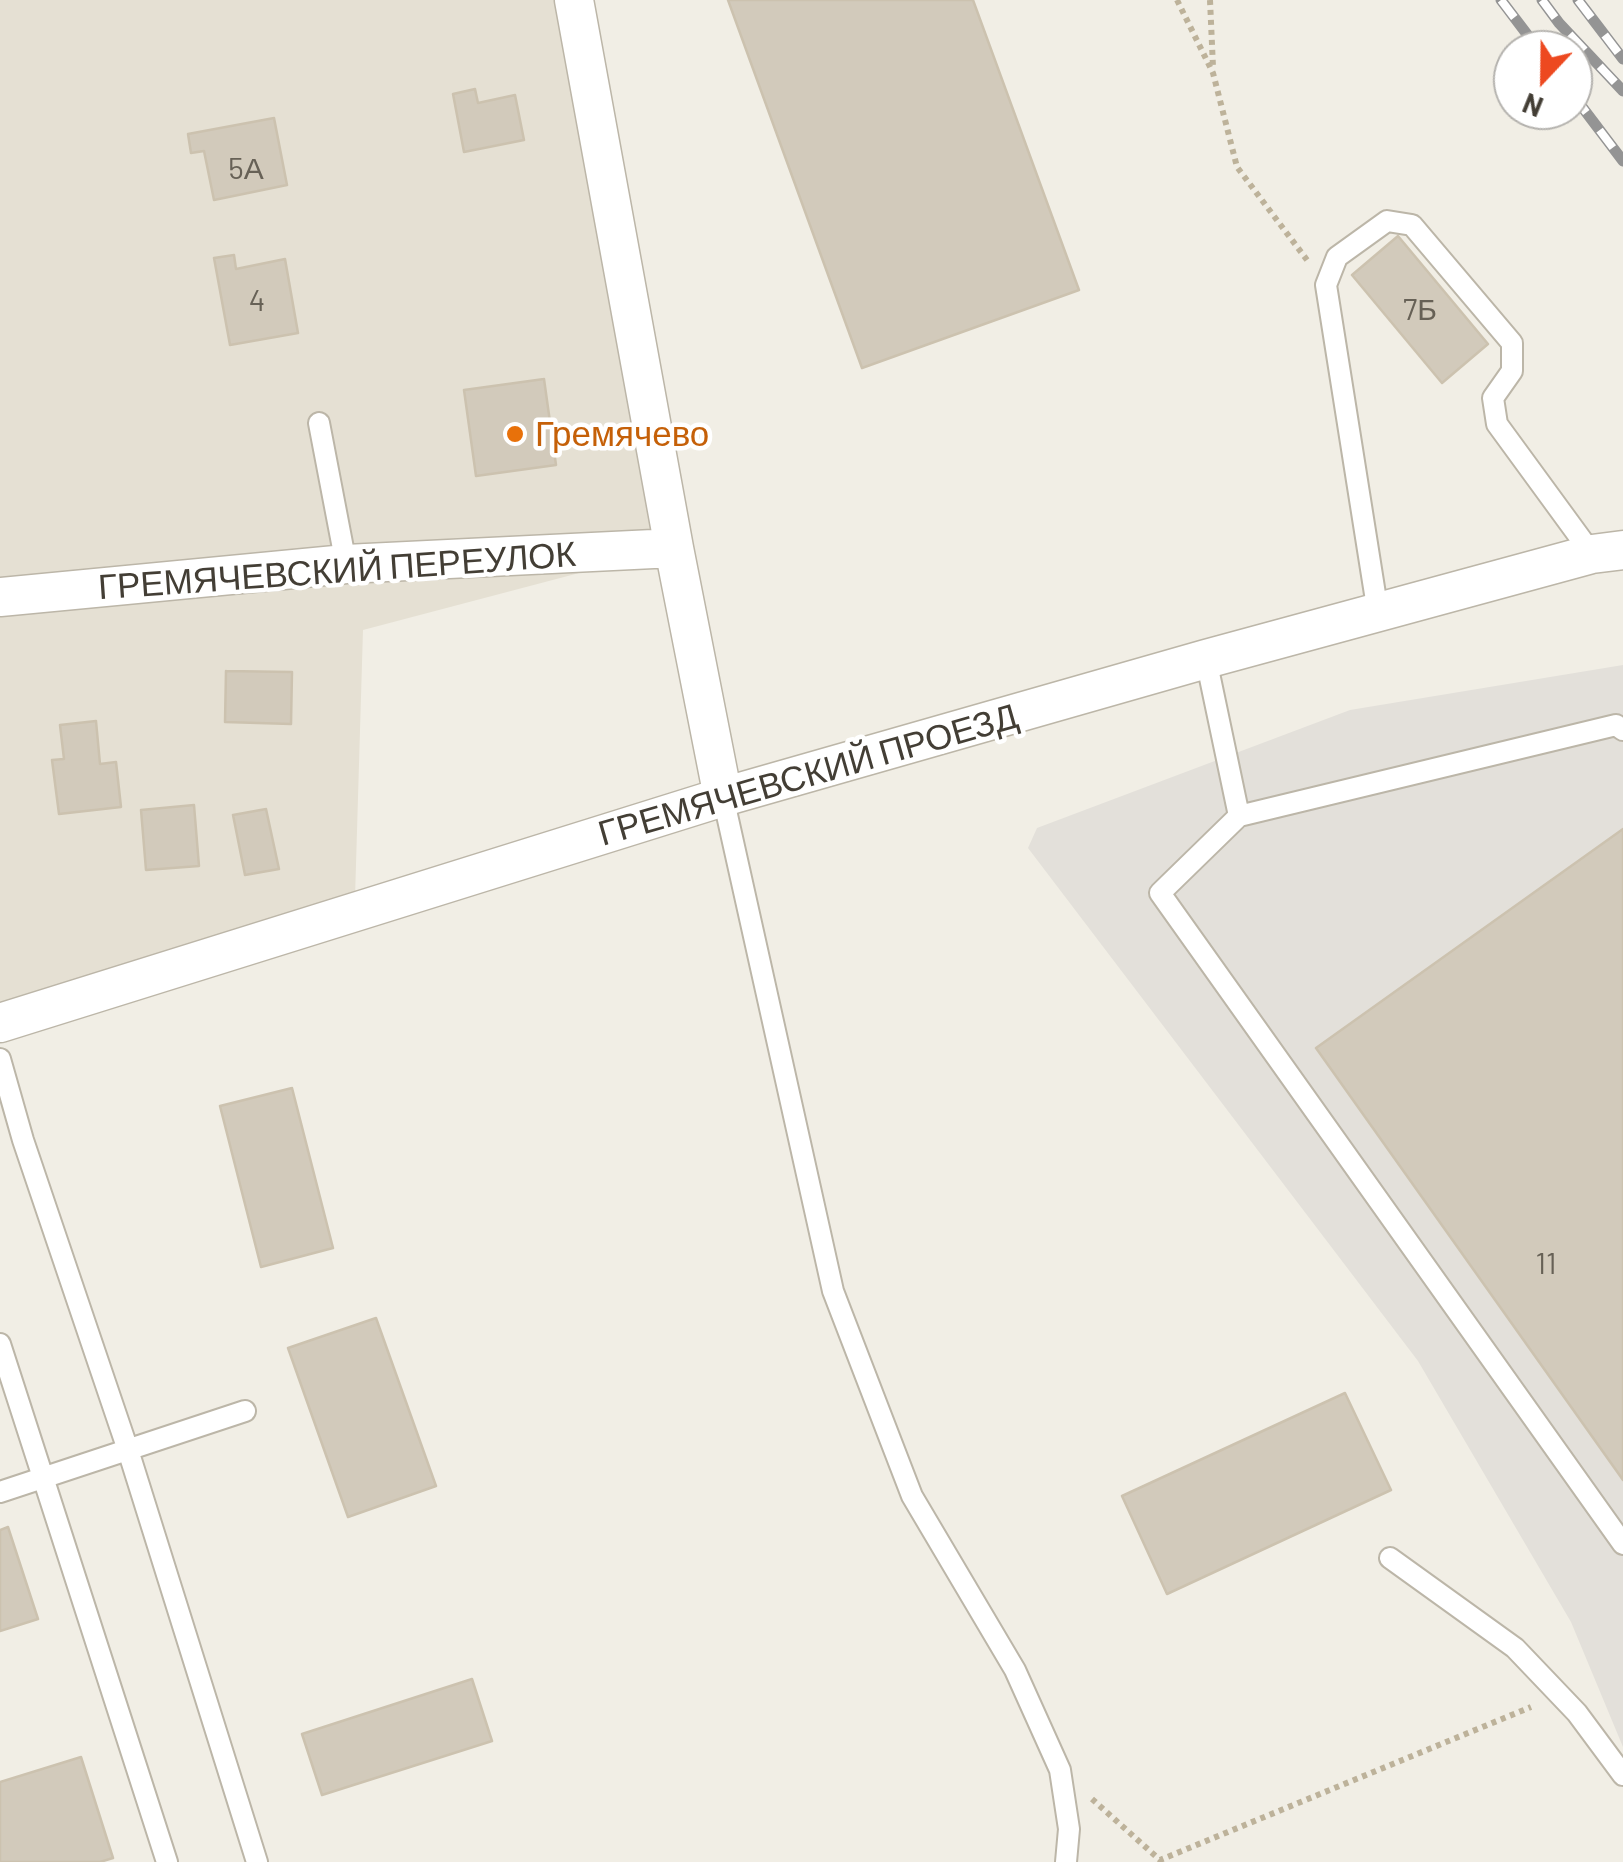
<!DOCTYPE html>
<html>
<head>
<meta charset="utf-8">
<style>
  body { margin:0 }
  #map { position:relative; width:1623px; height:1862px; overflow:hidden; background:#f1eee5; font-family:Barlow,sans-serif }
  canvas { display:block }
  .north { position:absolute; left:1493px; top:30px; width:100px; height:100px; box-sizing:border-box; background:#fff; border:2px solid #b4b2ae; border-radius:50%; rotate:202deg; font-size:28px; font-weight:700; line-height:40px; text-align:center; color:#433e35 }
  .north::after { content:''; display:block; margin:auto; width:35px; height:45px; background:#ed4920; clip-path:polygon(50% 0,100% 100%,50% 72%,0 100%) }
</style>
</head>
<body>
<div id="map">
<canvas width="1623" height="1862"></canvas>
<div class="north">N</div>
</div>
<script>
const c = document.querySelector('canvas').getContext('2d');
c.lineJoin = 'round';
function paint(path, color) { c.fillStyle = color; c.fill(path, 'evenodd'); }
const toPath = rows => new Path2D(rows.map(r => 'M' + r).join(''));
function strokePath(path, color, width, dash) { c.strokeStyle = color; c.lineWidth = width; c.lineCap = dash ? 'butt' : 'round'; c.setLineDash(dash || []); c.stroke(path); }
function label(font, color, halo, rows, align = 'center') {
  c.font = font + ' Barlow,sans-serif'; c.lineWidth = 9; c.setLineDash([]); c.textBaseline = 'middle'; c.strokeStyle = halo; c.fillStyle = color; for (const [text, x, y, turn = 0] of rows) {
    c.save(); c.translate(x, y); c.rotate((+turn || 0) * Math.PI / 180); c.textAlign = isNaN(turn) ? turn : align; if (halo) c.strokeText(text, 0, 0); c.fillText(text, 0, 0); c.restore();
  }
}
paint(toPath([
  [0,0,574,0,674,548,363,630,355,898,0,1005]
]), '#e5e0d3');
paint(toPath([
  [1623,665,1623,1747,1571,1622,1418,1361,1028,848,1037,828,1350,710]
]), '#e3e0da');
const building = toPath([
  [728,0,973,0,1079,290,862,368,728,0],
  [475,89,478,103,515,95,524,140,464,152,453,94,475,89],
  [274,118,287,185,214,200,204,151,191,153,188,134,274,118],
  [1398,236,1488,344,1442,383,1352,275,1398,236],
  [234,255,236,269,285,259,298,333,230,345,214,258,234,255],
  [544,379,556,465,476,476,464,390,544,379],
  [226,671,292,672,291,724,225,722,226,671],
  [96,721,100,764,116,762,121,807,59,814,52,760,64,759,60,725,96,721],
  [194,805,199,866,146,870,141,810,194,805],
  [266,809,279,869,245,875,233,815,266,809],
  [1623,829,1623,1480,1316,1048,1623,829],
  [292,1088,333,1248,261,1267,220,1106,292,1088],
  [376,1318,436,1486,348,1517,288,1348,376,1318],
  [1345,1393,1391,1490,1167,1594,1122,1496,1345,1393],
  [8,1527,38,1619,0,1631,0,1530,8,1527],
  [472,1679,492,1741,322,1795,302,1734,472,1679],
  [81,1757,113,1858,100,1862,0,1862,0,1782,81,1757]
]);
paint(building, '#d2cabb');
strokePath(building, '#ccc2af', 2.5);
const service = toPath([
  [319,423,346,564],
  [1378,613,1326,285,1337,257,1387,221,1412,225,1512,343,1512,371,1493,398,1497,424,1592,554],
  [1206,659,1239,816,1160,893,1623,1544],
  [723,797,833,1291,912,1496,1015,1670,1060,1770,1069,1829,1066,1862],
  [1239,816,1616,725,1623,730],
  [0,1059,23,1140,128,1450,257,1862],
  [0,1344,167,1862],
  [0,1492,245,1411],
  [1390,1558,1515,1648,1577,1713,1623,1775]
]);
const minor = toPath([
  [574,0,674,548,723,797],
  [0,597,346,564,674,548],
  [0,1023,723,797,1206,659,1592,554,1623,550]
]);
strokePath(service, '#bcb6a8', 24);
strokePath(minor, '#bcb6a8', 41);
strokePath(toPath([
  [1177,0,1213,73,1237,167,1307,260],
  [1210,0,1213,67],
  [1092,1799,1160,1860,1531,1707]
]), '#bdb29a', 6, [5, 5]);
strokePath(service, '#fff', 20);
strokePath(minor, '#fff', 38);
const rail = toPath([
  [1501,0,1539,50],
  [1542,0,1559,23,1623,91],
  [1578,0,1623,59],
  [1573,95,1623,161]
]);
strokePath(rail, '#949494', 11);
strokePath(rail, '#fff', 8, [22]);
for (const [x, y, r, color] of [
  [515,434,10,"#e8710a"]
]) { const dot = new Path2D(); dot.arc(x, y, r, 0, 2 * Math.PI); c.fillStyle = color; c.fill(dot); strokePath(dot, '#fff', 4); }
label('30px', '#676156', null, [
  ["5А",246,169],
  ["4",257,301],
  ["7Б",1420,310],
  ["11",1546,1264]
]);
label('35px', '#c56008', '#fff', [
  ["Гремячево",535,434]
], 'left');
label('35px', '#433e35', '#fff', [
  ["ГРЕМЯЧЕВСКИЙ ПЕРЕУЛОК",337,571,-4],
  ["ГРЕМЯЧЕВСКИЙ ПРОЕЗД",808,775,-16]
]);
</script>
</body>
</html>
